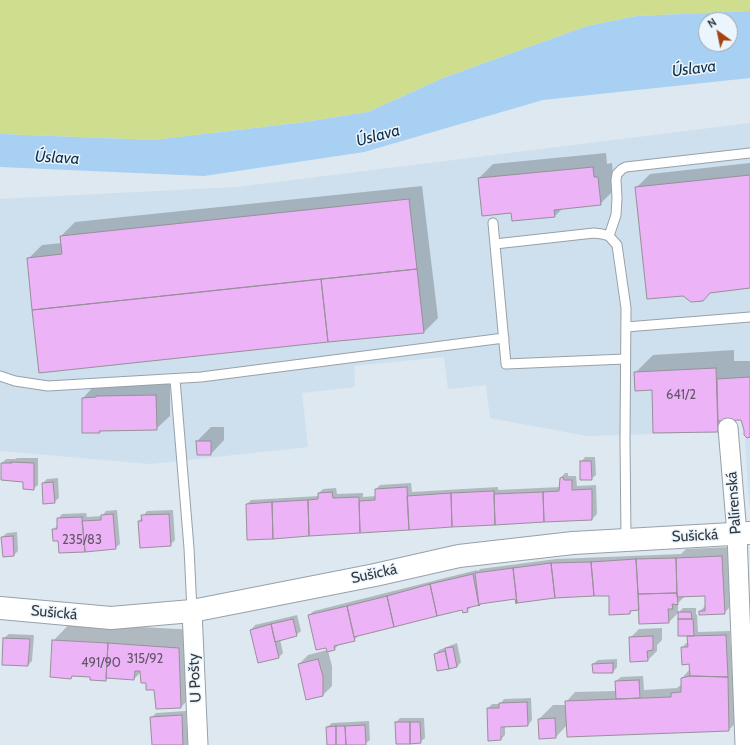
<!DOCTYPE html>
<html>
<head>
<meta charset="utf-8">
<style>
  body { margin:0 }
  #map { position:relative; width:750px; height:745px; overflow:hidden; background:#dde8f0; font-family:Cabin,sans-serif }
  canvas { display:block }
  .north { position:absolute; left:698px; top:12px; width:40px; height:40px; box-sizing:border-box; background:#eaf5fe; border:1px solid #a1a9b0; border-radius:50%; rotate:327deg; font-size:11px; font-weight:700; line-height:16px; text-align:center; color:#34383c }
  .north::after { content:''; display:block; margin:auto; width:14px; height:18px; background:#a64210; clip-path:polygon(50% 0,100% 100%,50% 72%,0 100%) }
</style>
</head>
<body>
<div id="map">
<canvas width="750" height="745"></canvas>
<div class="north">N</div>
</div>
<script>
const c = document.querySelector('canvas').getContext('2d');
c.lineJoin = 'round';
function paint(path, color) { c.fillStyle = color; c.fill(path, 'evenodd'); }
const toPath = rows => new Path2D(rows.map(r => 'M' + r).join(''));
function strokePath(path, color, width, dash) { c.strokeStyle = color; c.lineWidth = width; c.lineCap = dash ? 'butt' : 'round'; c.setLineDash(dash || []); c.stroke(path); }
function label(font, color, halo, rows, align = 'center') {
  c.font = font + ' Cabin,sans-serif'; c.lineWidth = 3; c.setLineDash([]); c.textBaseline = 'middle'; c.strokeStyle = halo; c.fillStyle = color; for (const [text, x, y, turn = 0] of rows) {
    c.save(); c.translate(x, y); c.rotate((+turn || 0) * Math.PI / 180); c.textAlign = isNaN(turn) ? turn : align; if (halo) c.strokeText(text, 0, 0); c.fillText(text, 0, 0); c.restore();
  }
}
paint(toPath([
  [750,123,750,506,749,506,745,436,741,420,719,421,718,432,587,436,490,418,486,385,448,389,444,357,354,366,355,387,302,393,308,447,151,464,0,451,0,199,237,187]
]), '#cedfed');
paint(toPath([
  [0,0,750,0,750,11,637,16,587,26,443,78,368,112,305,122,154,140,0,134]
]), '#cfde8e');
paint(toPath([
  [750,11,750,78,543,100,364,152,204,176,0,167,0,134,154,140,305,122,368,112,443,78,587,26,637,16],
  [706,20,730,20,730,44,706,44]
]), '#a7d0f3');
paint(toPath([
  [606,153,607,164,612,163,614,190,600,204,563,208,555,216,479,178,493,164],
  [750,163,750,287,636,188,650,174],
  [422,186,438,318,424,332,328,341,28,259,42,245,62,243,61,236,75,222],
  [734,350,734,361,750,361,750,436,742,419,729,419,718,431,654,432,653,389,635,373,653,355],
  [170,381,170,416,156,429,101,430,99,432,83,398,96,384],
  [211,427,224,427,224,440,211,454,198,454,197,441],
  [585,457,595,457,596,475,591,479,581,462],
  [17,458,38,458,38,485,33,489,2,463,6,459,15,459],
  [565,473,568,473,568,476,576,476,577,486,596,485,597,514,592,519,452,526,247,504,251,500,319,496,319,493,323,489,336,488,337,494,363,493,363,497,376,496,376,489,380,485,411,483,412,492,498,487,498,490,560,487,561,478],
  [58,478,59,498,54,502,43,483,47,479],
  [117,510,120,544,115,548,59,540,54,529,58,525,58,519,62,514,86,513,87,517,102,516,106,511],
  [173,510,175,540,170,545,139,521,147,511],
  [17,532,18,551,14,555,2,537,7,533],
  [731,547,733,604,724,613,700,611,706,605,705,595,685,596,678,603,678,613,669,622,640,608,633,609,630,613,609,595,516,598,482,602,480,604,472,606,467,611,463,609,359,635,354,640,339,644,335,649,328,651,332,666,332,686,323,695,299,664,308,655,327,650,309,615,314,611,477,570,478,571,480,569,556,559,681,554,686,549],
  [87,606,142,609,141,627,196,630,199,689,181,707,146,682,141,672,134,679,109,677,106,680,91,676,74,675,71,678,53,641],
  [683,608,696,608,696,614,697,615,698,632,730,631,732,668,737,668,738,720,729,730,641,733,567,725,556,737,539,719,553,705,566,705,566,702,575,692,617,691,616,681,621,677,643,676,644,690,677,688,682,684,682,678,690,669,690,663,682,648,686,643,688,643,688,635,679,612],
  [297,615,301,631,296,635,280,639,283,653,279,657,251,630,255,625],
  [662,628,662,640,657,645,657,651,648,660,630,638,639,629],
  [9,634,34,635,32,661,28,665,3,664,4,638],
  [457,643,461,662,457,667,438,670,435,654,439,650],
  [617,659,617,667,613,672,593,664,598,660],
  [531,698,532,720,528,725,505,726,505,735,501,739,488,708,492,704,500,704,504,699],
  [500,722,502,722,502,736,500,736],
  [186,711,188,745,159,745,151,718,156,713],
  [400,718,424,718,425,738,420,742,396,722],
  [369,721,370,740,365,744,328,745,327,727,332,723]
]), '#0003');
const building = toPath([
  [593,167,594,177,598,177,601,205,554,210,555,217,512,221,511,213,482,216,478,178,593,167],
  [750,175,750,288,710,293,703,301,691,302,683,296,647,299,635,187,750,175],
  [409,199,417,269,32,310,27,258,62,254,60,236,409,199],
  [417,269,424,333,328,342,321,279,417,269],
  [321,279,328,342,39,373,32,310,321,279],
  [716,368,718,432,653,433,652,390,635,391,634,372,716,368],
  [750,377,750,437,747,438,744,435,744,430,741,420,718,421,717,379,750,377],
  [156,395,157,430,99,431,100,433,82,433,82,398,96,397,96,396,156,395],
  [196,441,211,441,211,455,197,455,196,441],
  [580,461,591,461,592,480,580,480,580,461],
  [11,462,34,463,34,490,23,489,23,482,1,480,1,463,12,463,11,462],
  [563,477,564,480,572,480,572,490,592,489,592,520,544,522,543,492,559,491,560,478,563,477],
  [53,482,55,503,43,504,42,483,53,482],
  [407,487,409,530,360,533,359,501,375,500,375,489,407,487],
  [494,491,495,525,452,527,451,493,494,491],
  [332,492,333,498,359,497,360,533,309,536,308,500,318,499,318,493,332,492],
  [543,492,544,522,495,525,494,494,543,492],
  [451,493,452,527,409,530,407,496,451,493],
  [308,500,309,536,273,539,272,502,308,500],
  [272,502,273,539,247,540,246,504,272,502],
  [113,514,116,549,85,552,82,521,101,520,101,515,113,514],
  [169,514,171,546,140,548,138,521,142,521,141,515,169,514],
  [82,517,85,552,59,553,58,541,53,541,52,529,57,529,57,518,82,517],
  [13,536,14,556,3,557,1,537,13,536],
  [722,556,725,614,699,615,699,611,705,611,705,596,677,597,676,558,722,556],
  [676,558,677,593,638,594,636,559,676,558],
  [636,559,639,610,630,611,630,614,609,615,609,596,594,596,591,562,636,559],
  [591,562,594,596,555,598,551,563,591,562],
  [551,563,555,598,517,603,513,568,551,563],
  [513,568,517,603,516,604,515,599,480,604,479,606,475,573,513,568],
  [473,574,479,606,480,604,480,605,467,608,468,612,463,613,462,610,437,616,430,584,473,574],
  [430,584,437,616,394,627,387,596,430,584],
  [677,593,678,605,672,604,673,609,668,609,669,623,639,624,638,594,677,593],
  [387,596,394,627,354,637,347,606,387,596],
  [347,606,355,641,334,646,335,650,327,652,326,648,316,650,308,615,347,606],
  [678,612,691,612,692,619,678,619,678,612],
  [293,619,297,636,275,642,271,624,293,619],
  [678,619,693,619,694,636,678,636,678,619],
  [271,624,279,658,258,663,250,630,271,624],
  [726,635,728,677,690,676,689,664,682,665,681,647,688,647,687,636,726,635],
  [653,636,653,650,647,651,648,661,630,662,629,637,653,636],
  [3,638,30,639,28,666,2,665,3,638],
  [52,640,108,643,106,681,90,680,90,677,72,676,71,679,50,677,52,640],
  [108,643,179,648,181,708,156,709,154,690,146,690,146,683,141,683,140,671,135,671,134,680,106,678,108,643],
  [453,647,457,667,449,669,445,648,453,647],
  [445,651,449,669,437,671,434,654,445,651],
  [318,659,323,676,323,696,306,700,298,664,318,659],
  [613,663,613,673,593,673,592,664,613,663],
  [690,676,728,677,729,731,567,737,565,701,671,697,671,693,681,692,681,678,690,676],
  [639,680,640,698,616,699,615,681,639,680],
  [527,702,528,726,501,727,501,740,488,741,487,708,499,708,499,703,527,702],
  [182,715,183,745,152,745,150,717,182,715],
  [555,718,556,738,539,739,538,719,555,718],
  [395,722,410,722,410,744,396,744,395,722],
  [410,722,420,722,421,743,410,744,410,722],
  [365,725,366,745,346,745,345,726,365,725],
  [336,726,345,726,346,745,336,745,336,726],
  [336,726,336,745,327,745,326,727,336,726]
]);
paint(building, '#ecb3f6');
strokePath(building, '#989099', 1);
const service = toPath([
  [493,223,506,364,625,359],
  [609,236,616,215,617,198,616,180,617,174,622,169,626,167,750,153],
  [495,244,594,233,602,234,609,236,617,245,626,308,625,439,626,539],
  [626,327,750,317],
  [0,376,15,381,48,386,201,377,504,338],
  [175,379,189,548,192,611]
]);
const minor = toPath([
  [728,428,737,534,745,745],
  [192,611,198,745]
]);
const tertiary = toPath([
  [0,608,111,618,192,611,375,575,459,556,573,543,750,533]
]);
strokePath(service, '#97a1a9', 11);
strokePath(minor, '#97a1a9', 21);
strokePath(tertiary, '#97a1a9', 24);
strokePath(service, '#fff', 9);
strokePath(minor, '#fff', 19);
strokePath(tertiary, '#fff', 22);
label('13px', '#62576a', null, [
  ["641/2",681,395],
  ["235/83",82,540],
  ["315/92",145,659],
  ["491/90",101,663]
]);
label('15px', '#34383c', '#eaf5fe', [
  ["Palírenská",734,503,-94],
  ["Sušická",695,536,-3],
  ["Sušická",374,574,-12],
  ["Sušická",54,613,5],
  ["U Pošty",195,678,-93]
]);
label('italic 16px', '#102e46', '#eaf5fe', [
  ["Úslava",694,69,-7],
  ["Úslava",378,136,-15],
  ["Úslava",57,158,3]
]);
</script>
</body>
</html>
